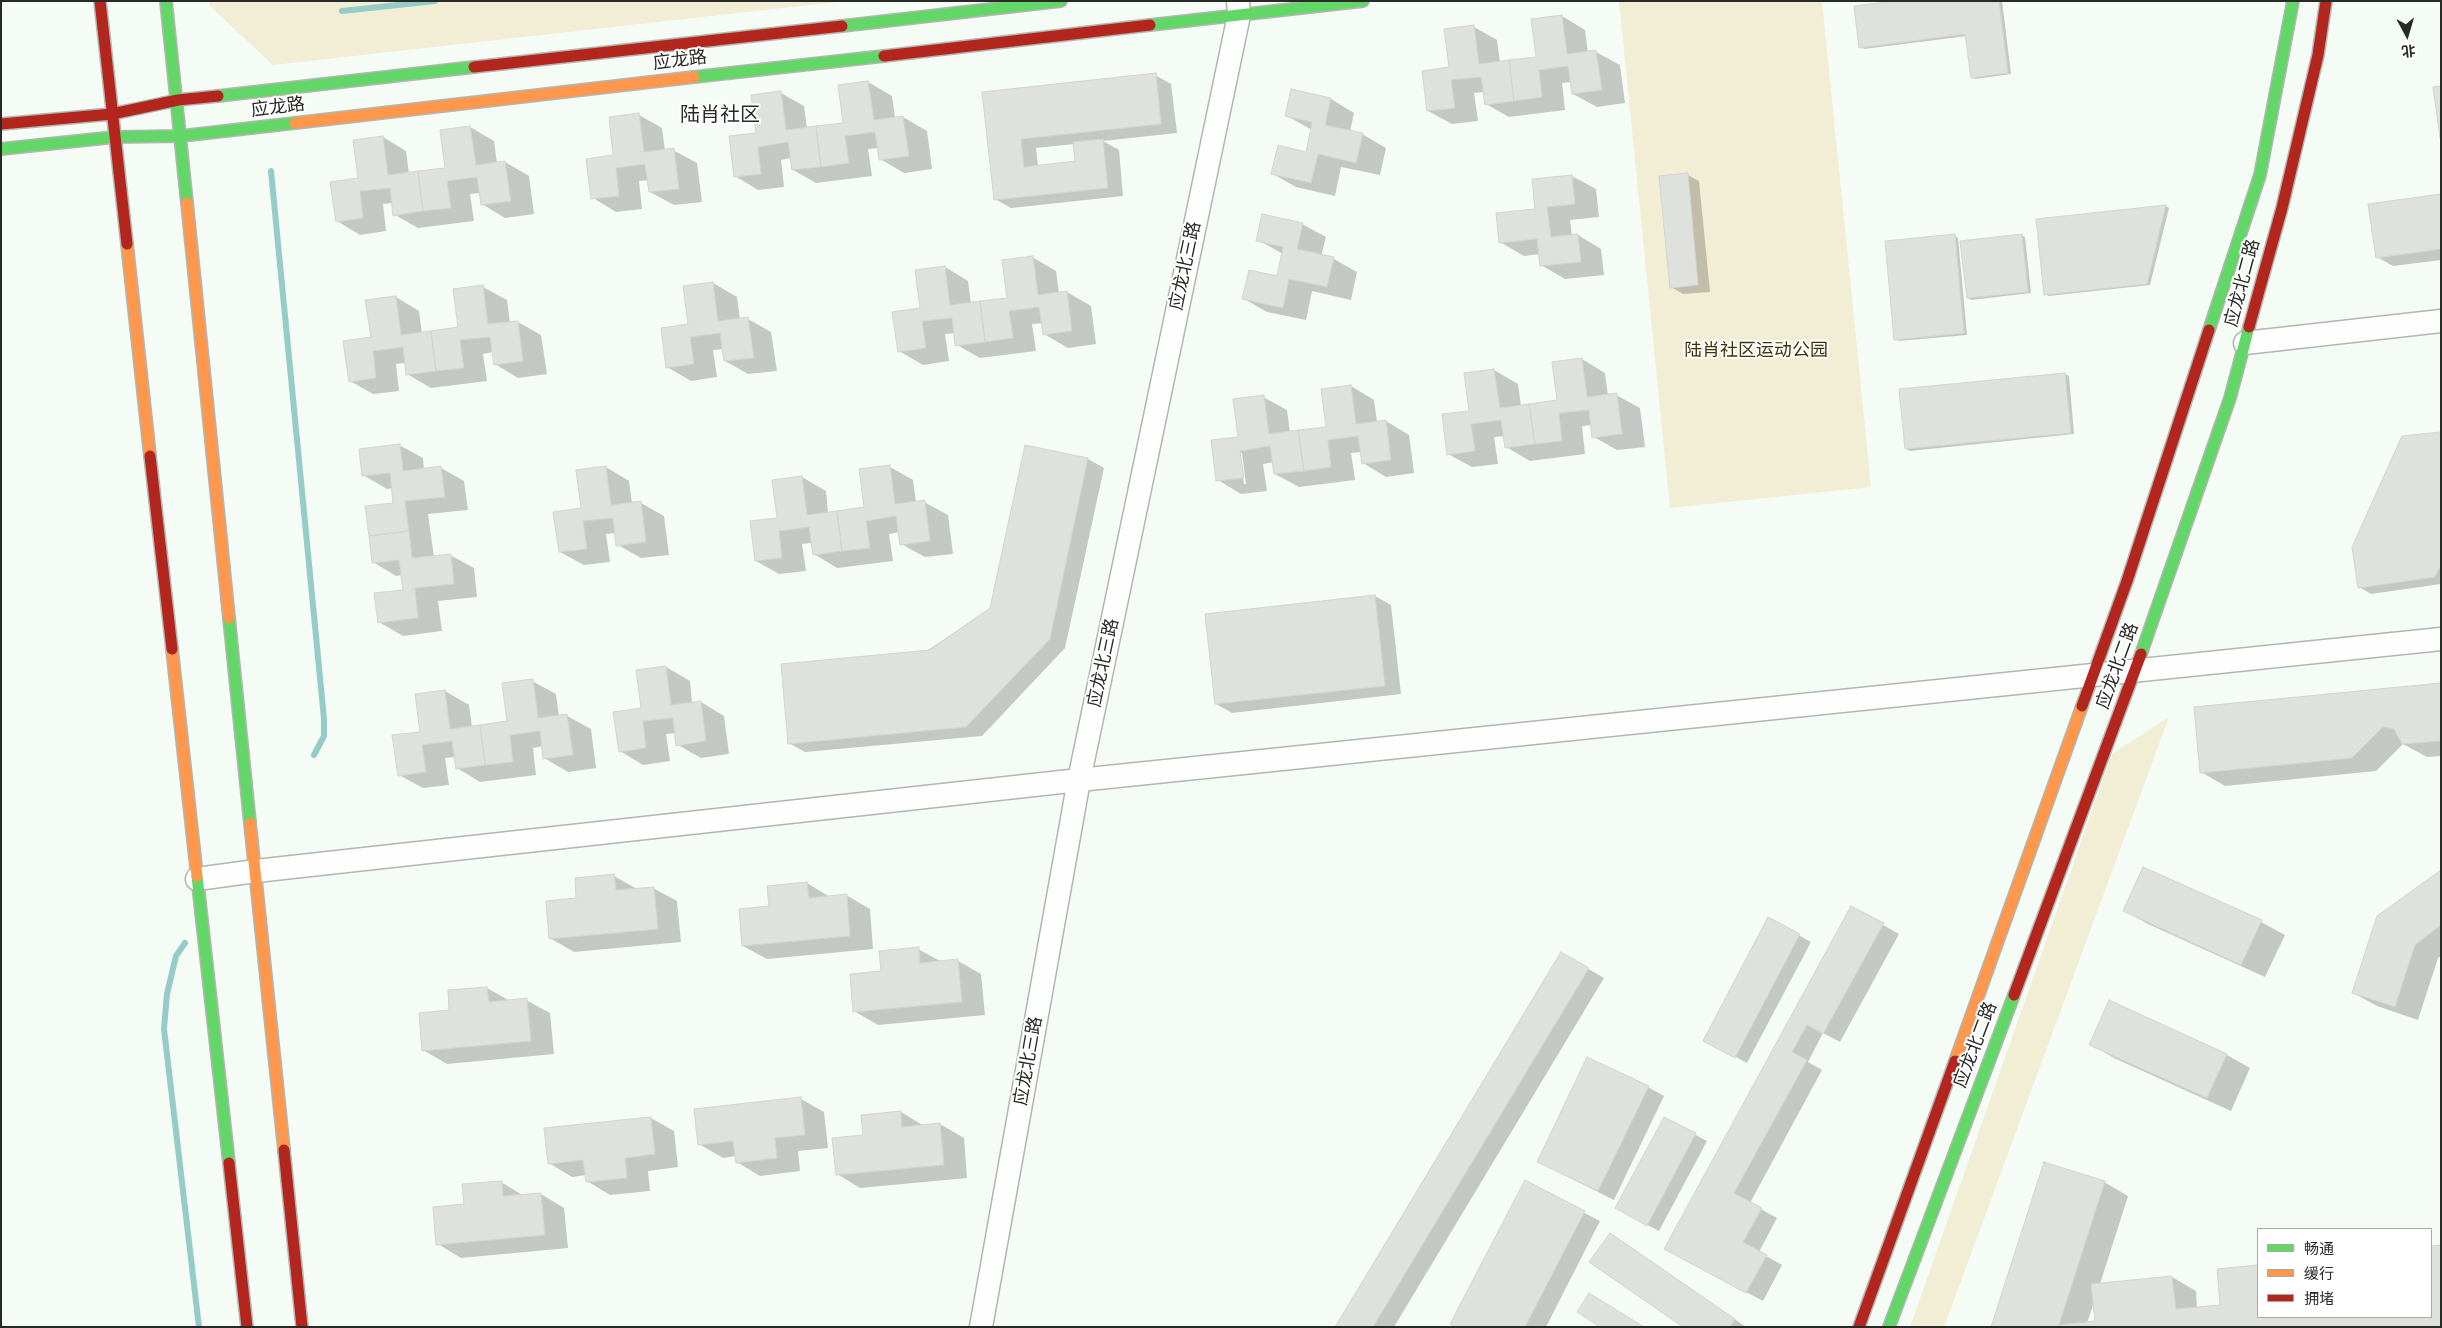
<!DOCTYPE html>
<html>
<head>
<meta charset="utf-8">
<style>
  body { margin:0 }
  #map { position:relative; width:2442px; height:1328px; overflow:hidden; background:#f5fbf5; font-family:Signika,"Noto Sans SC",sans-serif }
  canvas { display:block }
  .frame { position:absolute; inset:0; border:2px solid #272a26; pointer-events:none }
  .legend { position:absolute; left:2257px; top:1228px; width:175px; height:90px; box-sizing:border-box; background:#fff; border:1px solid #a9aaa8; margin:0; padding:6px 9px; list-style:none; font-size:15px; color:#272a26 }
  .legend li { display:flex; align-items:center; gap:10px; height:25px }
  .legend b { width:25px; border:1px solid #a9aaa8 }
  .north { position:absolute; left:2382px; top:10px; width:50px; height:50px; -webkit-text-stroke:4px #fff; paint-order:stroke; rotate:174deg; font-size:14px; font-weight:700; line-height:20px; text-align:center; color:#272a26 }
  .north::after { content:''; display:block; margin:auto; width:18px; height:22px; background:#272a26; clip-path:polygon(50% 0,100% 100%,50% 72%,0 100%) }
</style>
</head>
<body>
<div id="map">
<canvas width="2442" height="1328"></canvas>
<div class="frame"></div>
<ul class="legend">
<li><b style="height:6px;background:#63d668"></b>畅通</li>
<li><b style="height:6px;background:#ff974d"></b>缓行</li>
<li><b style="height:6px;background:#b3261e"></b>拥堵</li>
</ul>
<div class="north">北</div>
</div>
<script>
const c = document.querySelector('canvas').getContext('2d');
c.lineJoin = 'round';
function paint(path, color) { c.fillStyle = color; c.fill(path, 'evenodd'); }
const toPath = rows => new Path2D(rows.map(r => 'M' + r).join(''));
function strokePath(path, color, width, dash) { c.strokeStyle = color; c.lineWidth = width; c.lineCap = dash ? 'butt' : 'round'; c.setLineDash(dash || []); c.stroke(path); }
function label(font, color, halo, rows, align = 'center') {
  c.font = font + ' Signika,"Noto Sans SC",sans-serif'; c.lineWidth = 4; c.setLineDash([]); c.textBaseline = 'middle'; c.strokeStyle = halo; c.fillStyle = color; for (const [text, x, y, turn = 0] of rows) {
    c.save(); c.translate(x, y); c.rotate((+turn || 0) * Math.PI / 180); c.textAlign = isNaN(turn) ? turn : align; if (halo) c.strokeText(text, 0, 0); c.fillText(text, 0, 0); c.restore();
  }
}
paint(toPath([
  [209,1,846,1,273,65,210,6],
  [1619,1,1822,1,1871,487,1670,508],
  [2169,717,1944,1327,1910,1327,2112,754]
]), '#f1eed5');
paint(toPath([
  [1905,1,2002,1,2011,74,1975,79,1972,77,1967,36,1864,49,1861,47],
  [1562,16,1585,30,1588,53,1596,52,1620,65,1625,103,1597,107,1573,94,1572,82,1562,83,1565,110,1509,117,1486,104,1484,92,1474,93,1478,121,1452,124,1428,111,1474,27,1497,40,1500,63,1538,58],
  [1155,75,1171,84,1177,133,1103,141,1119,150,1123,196,1011,208,995,199,984,93],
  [1075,144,1076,162,1038,166,1036,148],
  [868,82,892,96,895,118,903,117,927,131,932,169,904,173,880,159,879,148,868,149,872,176,816,183,793,170,791,158,781,160,784,187,758,190,735,176,781,93,804,106,807,129,844,124,840,86],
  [1292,91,1331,99,1354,113,1350,131,1362,134,1386,148,1380,175,1341,167,1335,196,1296,187,1273,174,1307,153,1312,130,1287,116],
  [639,115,662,128,665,151,673,150,697,163,702,202,674,205,650,192,649,180,639,181,642,209,616,212,593,198],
  [470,127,494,141,497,163,505,162,529,176,534,214,505,218,482,204,480,193,470,194,474,221,418,228,395,215,393,203,383,204,386,231,360,235,337,221,383,137,406,151,409,174,447,169],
  [1688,175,1699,181,1710,292,1683,294,1671,287],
  [1572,176,1596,189,1599,217,1570,220,1572,236,1578,235,1601,249,1604,275,1565,279,1541,265,1540,254,1524,256,1500,242,1536,210,1533,180],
  [2441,195,2441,260,2393,266,2377,257],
  [2166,206,2169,208,2150,285,2049,296,2045,294,2037,220],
  [1302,224,1326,237,1321,256,1334,259,1357,272,1351,300,1312,291,1306,320,1267,312,1244,299,1278,277,1283,254,1258,240],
  [2021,235,2025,237,2031,293,1971,300,1968,298],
  [1955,236,1958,238,1967,335,1899,341,1895,339],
  [1032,257,1056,271,1059,293,1067,292,1091,306,1096,344,1068,348,1044,334,1043,323,1032,324,1036,351,980,358,957,345,955,333,945,334,949,361,923,365,899,351,945,267,968,281,971,304,1009,299],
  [713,283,737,297,740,320,748,319,771,332,777,371,748,374,725,361,723,349,713,350,717,377,691,381,667,367],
  [483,287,507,300,510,323,518,322,541,335,547,374,518,378,495,364,493,352,483,354,487,381,431,388,407,374,406,363,396,364,399,391,373,394,350,381,396,297,419,311,422,333,459,328],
  [1582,359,1605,373,1608,396,1616,395,1640,408,1645,447,1617,450,1594,437,1592,425,1582,426,1585,454,1530,461,1506,447,1505,436,1494,437,1498,464,1472,467,1448,454,1470,412,1466,374,1494,370,1518,384,1521,406,1558,401],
  [2065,374,2069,376,2074,434,1910,451,1906,449,1900,390],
  [1351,386,1374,400,1377,422,1386,421,1409,435,1414,473,1386,477,1363,463,1361,452,1351,453,1355,480,1299,487,1275,474,1274,462,1263,464,1267,491,1241,494,1218,480,1263,397,1287,410,1290,433,1327,428],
  [1239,453,1242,453,1246,484,1244,484],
  [2441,434,2441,584,2371,594,2359,587],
  [399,445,423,458,424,470,441,468,464,481,468,510,428,514,434,557,450,555,474,568,477,597,438,601,442,631,403,636,379,622,404,591,402,575,396,576,373,562,395,504,393,488,387,489,363,475],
  [1088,459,1104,468,1065,648,982,736,805,752,789,743,991,608],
  [606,467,629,481,632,504,641,503,664,516,669,555,641,558,618,545,616,533,606,534,610,562,584,565,560,552],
  [890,467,913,480,916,503,924,502,948,515,953,554,925,557,901,544,900,532,889,534,893,561,837,568,814,554,812,543,802,544,806,571,779,574,756,561,802,477,826,491,828,513,866,508],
  [1375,596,1391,605,1401,694,1232,713,1216,704],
  [666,667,690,681,692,703,701,702,724,716,729,754,701,758,678,745,676,733,666,734,670,761,643,765,620,751],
  [532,681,556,694,559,717,567,716,591,729,596,768,568,772,544,758,543,746,533,748,536,775,480,782,457,768,455,757,445,758,449,785,423,788,399,775,445,691,469,705,472,727,509,722],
  [2441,684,2441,756,2427,757,2403,744,2376,771,2225,786,2201,772],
  [2144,869,2261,922,2285,935,2265,977,2148,924,2125,911],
  [2441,872,2441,956,2438,958,2418,1020,2377,1006,2353,993],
  [614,876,637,889,653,888,677,901,681,942,574,952,550,938,578,899],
  [807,883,830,897,846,895,870,909,873,949,767,959,743,946,771,907],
  [1851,907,1899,934,1840,1042,1823,1033,1808,1062,1822,1070,1750,1203,1777,1218,1759,1252,1782,1265,1763,1301,1682,1258],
  [1769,919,1811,942,1747,1063,1717,1047],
  [918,949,942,962,958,961,981,974,985,1015,878,1025,854,1011,882,972],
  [1561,953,1604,978,1394,1327,1336,1327],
  [487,988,510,1001,526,1000,550,1013,554,1054,447,1064,423,1050,451,1011],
  [2090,1044,2227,1055,2250,1068,2231,1111,2114,1058],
  [1648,1087,1664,1096,1614,1200,1538,1162],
  [801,1099,824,1112,828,1148,798,1151,800,1171,760,1176,737,1162,736,1156,723,1158,699,1144],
  [901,1112,924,1126,940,1124,964,1138,967,1178,860,1188,837,1174,865,1136],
  [651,1118,674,1131,678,1167,648,1171,650,1191,610,1195,587,1181,586,1175,572,1177,549,1163],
  [1664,1118,1707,1141,1659,1231,1628,1215],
  [501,1182,524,1196,541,1194,564,1208,568,1248,461,1258,438,1244,465,1206],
  [1525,1182,1600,1221,1546,1327,1457,1327],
  [2104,1182,2128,1196,2100,1284,2172,1277,2196,1291,2197,1308,2222,1306,2218,1270,2258,1266,2258,1317,2431,1317,2431,1247,2441,1247,2441,1327,1992,1327],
  [2094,1302,2096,1322,2087,1323],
  [1610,1234,1622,1241,1746,1327,1685,1327]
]), '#0003');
strokePath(toPath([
  [342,11,435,1],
  [271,171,324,719,324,736,314,755],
  [185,943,176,956,167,994,164,1029,199,1327]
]), '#96ccc8', 6);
const building = toPath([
  [1895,1,1999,1,2008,73,1971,78,1965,34,1859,48,1854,6,1895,1],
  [1562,15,1567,54,1596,50,1602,90,1572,94,1568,66,1539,70,1542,97,1514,101,1509,60,1536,57,1531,19,1562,15],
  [1474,25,1479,64,1509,60,1514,101,1485,105,1481,77,1451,80,1455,108,1427,111,1422,71,1449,67,1444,29,1474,25],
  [1156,73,1161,124,1021,139,1024,167,1075,161,1073,142,1103,139,1108,188,994,200,982,92,1156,73],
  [868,81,874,120,903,116,909,156,879,160,875,132,845,136,849,163,821,167,816,126,843,123,838,85,868,81],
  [2441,86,2441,144,2433,87,2441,86],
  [1291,89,1331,98,1325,125,1363,133,1356,163,1318,154,1311,183,1271,174,1278,145,1306,152,1312,122,1285,116,1291,89],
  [781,91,786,130,816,126,821,167,792,170,788,142,758,147,761,174,734,177,729,136,756,133,751,95,781,91],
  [639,113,644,152,674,148,679,189,649,192,645,164,616,168,619,196,591,199,586,159,613,155,609,117,639,113],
  [470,126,476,165,505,161,511,201,481,205,477,177,447,181,451,208,423,211,418,171,445,168,440,130,470,126],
  [383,136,388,175,418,171,423,211,393,216,390,188,360,191,363,218,336,222,330,182,358,178,353,140,383,136],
  [1688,173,1698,285,1670,288,1659,176,1688,173],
  [1572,175,1575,204,1547,207,1551,237,1578,234,1581,262,1540,266,1537,239,1499,243,1496,213,1535,209,1532,179,1572,175],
  [2441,194,2441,249,2376,258,2368,204,2441,194],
  [2166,205,2147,284,2044,295,2036,219,2166,205],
  [1262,214,1303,223,1297,249,1334,257,1327,287,1289,279,1283,308,1242,299,1249,270,1277,276,1283,247,1256,241,1262,214],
  [1955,234,1964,333,1894,340,1885,241,1955,234],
  [2022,234,2028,292,1967,298,1960,241,2022,234],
  [1033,256,1038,295,1067,291,1072,331,1043,335,1039,307,1009,311,1013,338,985,342,980,301,1007,298,1002,260,1033,256],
  [945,266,950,305,980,301,985,342,955,346,952,318,922,321,926,348,898,352,892,312,920,308,915,270,945,266],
  [713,282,718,321,748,317,754,358,724,361,720,333,690,337,694,364,666,368,661,328,688,324,683,286,713,282],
  [483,285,488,324,518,321,523,361,494,365,490,337,460,340,464,368,436,371,431,331,458,327,453,289,483,285],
  [396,296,401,335,431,331,436,371,406,375,403,347,373,351,376,378,349,382,343,341,371,337,365,300,396,296],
  [1582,358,1587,397,1617,393,1622,434,1592,438,1589,410,1559,413,1562,441,1535,444,1529,404,1557,400,1552,362,1582,358],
  [1494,369,1500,408,1529,404,1535,444,1505,448,1501,420,1471,424,1475,451,1447,455,1442,414,1469,411,1464,373,1494,369],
  [2065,373,2071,433,1905,449,1899,389,2065,373],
  [1351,385,1356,424,1386,420,1391,460,1362,464,1358,436,1328,440,1331,467,1304,471,1298,430,1326,427,1321,389,1351,385],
  [1264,395,1269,434,1298,430,1304,471,1274,474,1270,446,1240,451,1244,478,1216,481,1211,440,1238,437,1233,399,1264,395],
  [2441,432,2441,565,2435,577,2358,588,2352,547,2402,436,2441,432],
  [400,444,403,471,441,466,445,497,405,501,409,531,369,536,365,506,393,503,390,473,362,476,359,449,400,444],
  [1025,445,1088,458,1050,639,966,727,788,744,781,664,930,650,990,608,1025,445],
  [890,465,895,504,925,500,930,541,900,545,896,516,866,521,870,548,842,551,837,511,864,507,859,469,890,465],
  [606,466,611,505,641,501,646,542,616,546,613,518,583,521,587,549,559,552,553,512,581,508,576,470,606,466],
  [802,476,807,515,837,511,842,551,813,555,809,527,779,531,782,558,755,561,750,521,777,518,772,480,802,476],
  [409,531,412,558,451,554,454,584,415,588,418,618,378,623,374,593,403,590,399,560,372,563,369,536,409,531],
  [1375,595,1385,686,1215,704,1205,614,1375,595],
  [666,666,671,705,701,701,706,741,676,746,673,718,643,721,646,748,619,752,613,712,641,708,636,670,666,666],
  [533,679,538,718,567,714,573,755,543,759,540,731,510,735,513,762,485,765,480,725,507,721,502,683,533,679],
  [2441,683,2441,741,2402,744,2394,729,2383,727,2352,758,2200,773,2194,707,2441,683],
  [445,690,450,729,480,725,485,765,456,769,452,741,422,745,426,772,398,776,392,735,420,732,415,694,445,690],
  [2143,867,2262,920,2241,965,2123,911,2143,867],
  [2441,870,2441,925,2415,945,2395,1007,2352,993,2377,916,2441,870],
  [614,874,616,890,654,887,658,929,549,939,546,901,576,898,575,878,614,874],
  [807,882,809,898,847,894,850,936,742,946,739,909,769,906,767,886,807,882],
  [1851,906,1884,923,1823,1034,1807,1025,1792,1052,1807,1060,1734,1193,1762,1208,1743,1242,1767,1255,1746,1293,1664,1249,1851,906],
  [1768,917,1800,934,1735,1058,1703,1041,1768,917],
  [919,947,920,963,958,959,962,1002,853,1012,850,974,881,971,879,951,919,947],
  [1561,952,1589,968,1373,1327,1335,1327,1561,952],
  [487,987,489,1002,527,998,531,1041,422,1051,419,1013,449,1010,448,990,487,987],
  [2109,1000,2227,1054,2207,1098,2089,1045,2109,1000],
  [1587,1057,1649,1086,1598,1191,1537,1162,1587,1057],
  [801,1097,805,1135,775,1138,777,1158,736,1163,733,1141,698,1145,694,1109,801,1097],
  [901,1111,902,1127,940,1123,944,1165,836,1175,832,1138,863,1135,861,1115,901,1111],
  [651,1117,655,1154,625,1158,627,1178,586,1182,583,1160,548,1164,544,1128,651,1117],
  [1664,1117,1696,1133,1647,1226,1615,1208,1664,1117],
  [2044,1162,2105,1181,2059,1325,2095,1321,2091,1284,2172,1276,2176,1309,2220,1305,2217,1269,2258,1265,2258,1317,2431,1317,2431,1246,2441,1245,2441,1327,1991,1327,2044,1162],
  [1525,1180,1585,1211,1525,1327,1455,1327,1450,1324,1525,1180],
  [502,1181,503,1196,541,1193,545,1235,436,1245,433,1207,464,1204,462,1184,502,1181],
  [1610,1233,1735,1319,1730,1327,1683,1327,1589,1262,1610,1233],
  [1589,1293,1644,1327,1600,1327,1577,1312,1589,1293]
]);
paint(building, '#dee1dc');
strokePath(building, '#d1d4d0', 1);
const street = toPath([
  [2245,343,2441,321],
  [197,879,256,871,1079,780,2441,639],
  [981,1327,1079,780,1239,15,1238,1]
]);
const fast = toPath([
  [166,1,187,203],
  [1150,25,1363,1],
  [842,26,1061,1],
  [694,77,884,56],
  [218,96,474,67],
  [1,149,115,137,181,136,295,123],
  [2209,330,2260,175,2293,1],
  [229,618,250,823],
  [2141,654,2230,398,2249,327],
  [197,876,229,1163],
  [1889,1327,2014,995]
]);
const slow = toPath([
  [295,123,694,77],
  [187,203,229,618],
  [127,244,150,456],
  [172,649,197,876],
  [250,823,284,1150],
  [1955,1061,2082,706]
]);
const jam = toPath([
  [100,1,127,244],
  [884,56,1150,25],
  [474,67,842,26],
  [1,124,112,114,178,100,218,96],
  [2249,327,2282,208,2318,55,2326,1],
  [150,456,172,649],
  [2082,706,2127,581,2209,330],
  [2014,995,2141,654],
  [284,1150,302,1327],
  [229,1163,247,1327],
  [1859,1327,1955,1061]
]);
strokePath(street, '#b1b6b1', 25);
strokePath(fast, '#b1b6b1', 14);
strokePath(slow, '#b1b6b1', 14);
strokePath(jam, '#b1b6b1', 14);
strokePath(street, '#fefefe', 22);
strokePath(fast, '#63d668', 11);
strokePath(slow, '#ff974d', 11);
strokePath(jam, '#b3261e', 11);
label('18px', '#272a26', '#fff', [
  ["应龙路",680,61,-7],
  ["应龙路",278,108,-7],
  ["应龙北三路",1186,266,-78],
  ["应龙北二路",2243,283,-75],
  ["应龙北三路",1104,663,-78],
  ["应龙北二路",2118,666,-70],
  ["应龙北二路",1976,1045,-69],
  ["应龙北三路",1029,1061,-80]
]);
label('18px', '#3f3406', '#fff', [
  ["陆肖社区运动公园",1756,351]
]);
label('20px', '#272a26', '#fff', [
  ["陆肖社区",720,116]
]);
</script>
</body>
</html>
